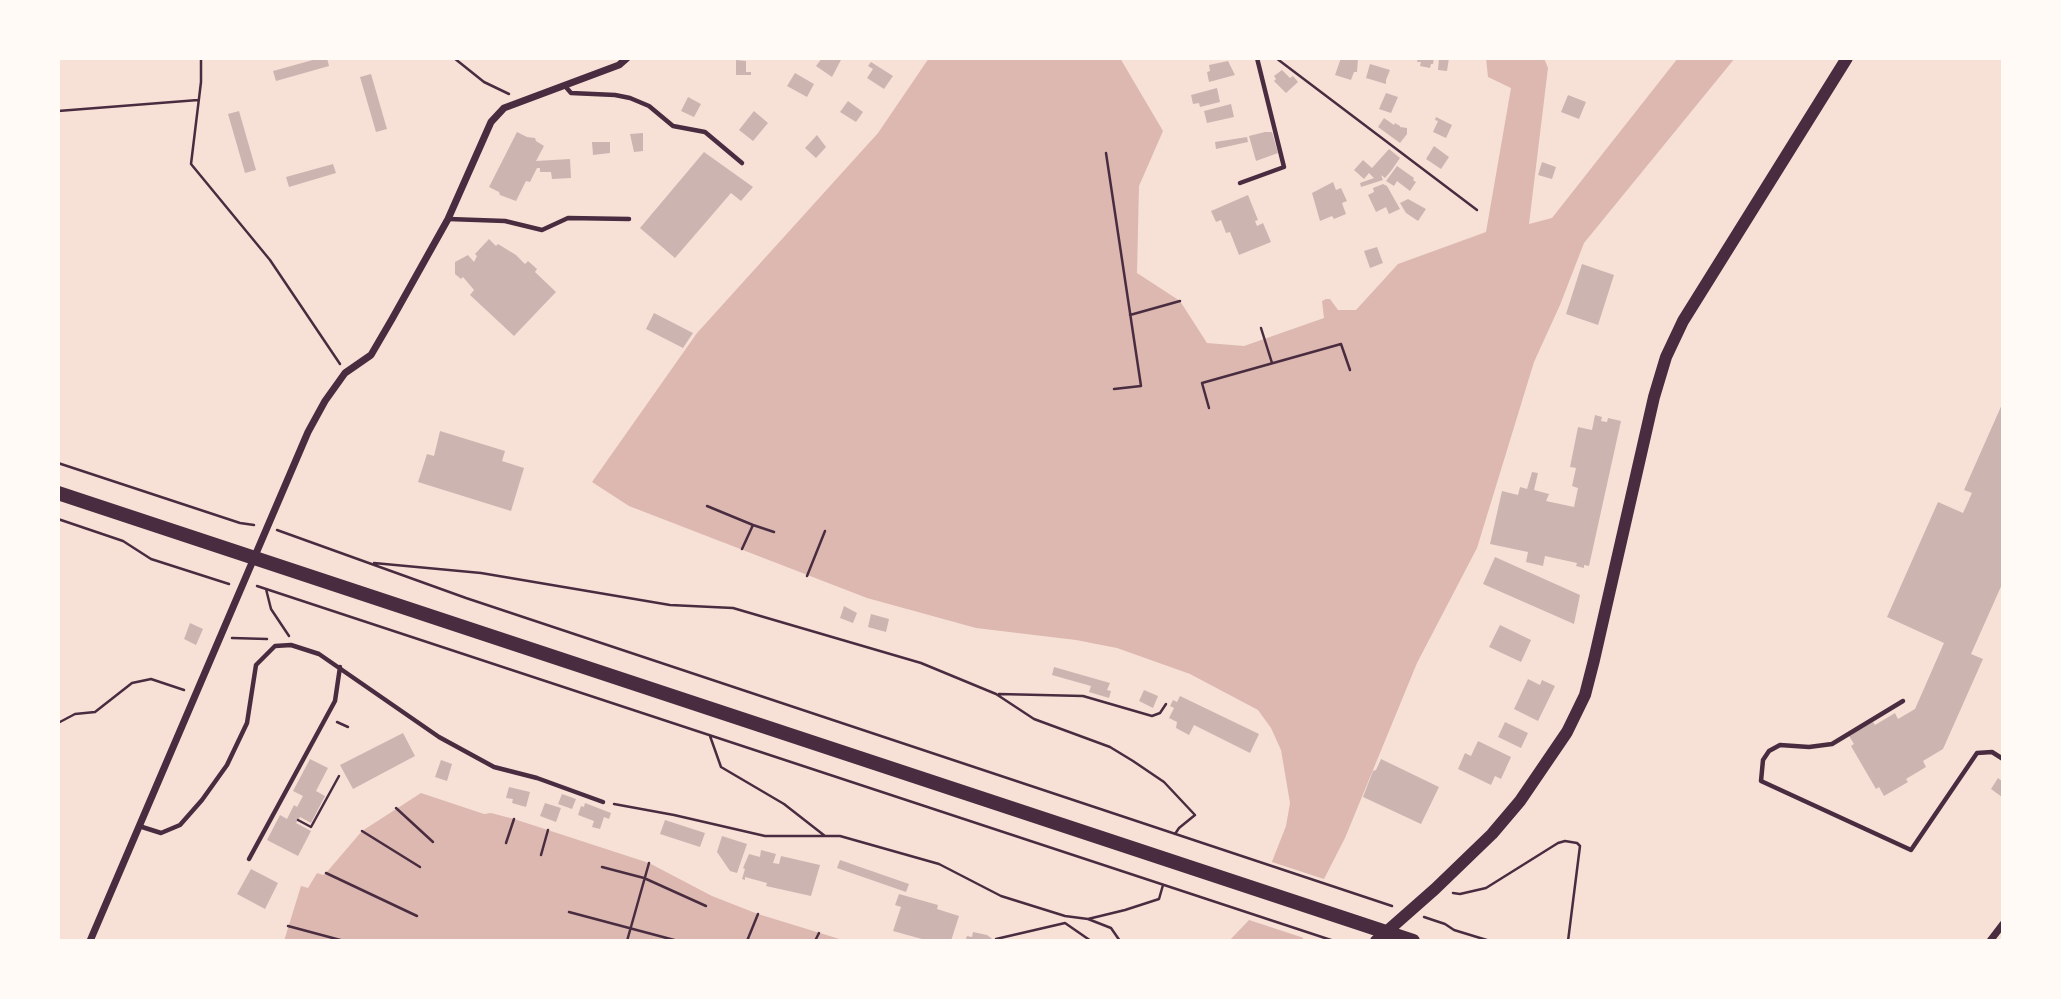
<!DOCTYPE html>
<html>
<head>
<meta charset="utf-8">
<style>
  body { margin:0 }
  #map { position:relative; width:2061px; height:999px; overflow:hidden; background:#f7e1d7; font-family:"PT Sans",sans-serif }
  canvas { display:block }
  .frame { position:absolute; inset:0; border:60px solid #fffaf5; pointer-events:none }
</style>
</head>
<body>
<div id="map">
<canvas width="2061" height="999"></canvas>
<div class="frame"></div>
</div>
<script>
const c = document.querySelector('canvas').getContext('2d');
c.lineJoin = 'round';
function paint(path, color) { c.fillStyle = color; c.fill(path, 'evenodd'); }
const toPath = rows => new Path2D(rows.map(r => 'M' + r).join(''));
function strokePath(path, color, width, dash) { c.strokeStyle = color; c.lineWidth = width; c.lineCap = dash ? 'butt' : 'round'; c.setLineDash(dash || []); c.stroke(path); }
paint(toPath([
  [929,58,1120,58,1163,131,1139,186,1137,273,1180,301,1207,343,1244,346,1324,318,1322,301,1326,299,1330,299,1338,310,1356,310,1398,264,1486,232,1511,88,1488,77,1486,58,1544,58,1548,68,1529,224,1552,218,1678,58,1735,58,1584,243,1560,305,1534,362,1477,548,1417,663,1345,838,1324,879,1302,941,1229,941,1249,920,1286,826,1290,803,1281,750,1271,728,1258,710,1190,674,1117,648,1076,640,976,628,867,598,629,506,592,482,697,333,878,133],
  [421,793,484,814,491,813,514,819,649,863,712,896,758,914,846,941,284,941,301,886,308,888,317,873,323,875,326,873,362,831]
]), '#dcb8b0');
paint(toPath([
  [1269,861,1327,880,1307,939,1246,919]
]), '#f7e1d7');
paint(toPath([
  [320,58,327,58,329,66,276,81,273,71],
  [822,58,842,58,832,77,816,66],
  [1341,58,1358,59,1357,72,1354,72,1351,80,1335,75],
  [1418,58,1434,58,1433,64,1431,64,1430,68,1420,66,1421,62,1417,62],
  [1439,58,1449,58,1447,71,1438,70],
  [736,60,746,61,746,72,751,72,751,75,736,75],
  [1228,61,1235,75,1209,82,1207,72,1210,71,1209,65],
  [871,62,893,76,884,89,867,78,873,69,868,66],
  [1370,64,1390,70,1386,80,1386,84,1366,78],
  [1282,70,1290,78,1293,76,1298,82,1286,93,1274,81,1276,79,1274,76],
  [795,73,814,84,807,97,787,86],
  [371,74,387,129,376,132,360,77],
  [1217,88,1220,102,1200,107,1199,103,1193,104,1191,95],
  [1386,93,1398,97,1391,113,1379,109],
  [1568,95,1586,102,1579,119,1561,112],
  [688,97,701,104,694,117,681,111],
  [848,101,863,112,856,122,840,112],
  [1231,104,1234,117,1207,123,1204,111],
  [239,111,256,170,245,173,228,114],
  [754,111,768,123,753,141,739,130],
  [1436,117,1452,125,1446,138,1433,132,1438,121,1435,120],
  [1384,118,1394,125,1395,123,1400,126,1400,127,1407,128,1407,134,1400,143,1378,127],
  [517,132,527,137,535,138,536,141,544,146,536,161,570,159,571,178,552,179,551,172,540,172,540,168,537,168,530,182,526,181,516,201,500,195,499,192,489,187],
  [1265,132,1272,132,1278,153,1256,161,1249,136],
  [643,133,643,151,634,152,630,134],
  [817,135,826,147,816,158,805,148],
  [1247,137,1248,142,1216,149,1215,142],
  [592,142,610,142,610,153,593,155],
  [1434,146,1449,157,1441,169,1426,159],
  [1389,149,1400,158,1391,171,1385,178,1381,175,1383,180,1361,187,1360,183,1374,178,1369,173,1364,179,1354,170,1363,160,1372,168],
  [704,152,753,187,741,201,731,193,675,258,640,228],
  [1542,162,1556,167,1552,179,1538,175],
  [333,164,336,173,289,187,286,177],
  [1397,166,1414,178,1413,180,1416,182,1410,191,1397,181,1394,186,1386,181],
  [1333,182,1336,190,1341,188,1347,201,1342,203,1346,214,1334,219,1332,216,1320,221,1312,193],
  [1383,184,1387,186,1400,209,1389,214,1386,207,1376,212,1368,195,1374,192,1373,188],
  [1248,195,1258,220,1255,221,1257,226,1263,223,1271,242,1239,255,1230,232,1226,233,1221,220,1216,222,1211,211],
  [1408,199,1426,209,1418,221,1406,213,1400,203],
  [489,239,496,246,498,244,516,255,525,264,528,261,537,269,535,272,556,292,514,336,470,295,474,290,463,277,461,279,455,274,455,262,468,255,474,262,477,256,475,254],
  [1377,247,1383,263,1370,268,1364,251],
  [1582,264,1614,275,1598,325,1566,314],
  [654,313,693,333,683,348,646,329],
  [2003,402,2003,582,1971,654,1983,659,1943,749,1923,761,1926,767,1906,779,1908,782,1884,796,1879,787,1876,789,1851,746,1854,744,1849,736,1873,722,1875,725,1895,713,1898,719,1915,709,1944,643,1887,617,1938,502,1963,513,1972,493,1964,490],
  [1595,415,1602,417,1601,421,1607,422,1608,418,1621,421,1589,566,1584,565,1584,568,1576,566,1577,563,1545,556,1543,566,1526,562,1528,552,1490,544,1502,491,1518,495,1520,487,1527,489,1532,472,1538,473,1534,490,1549,494,1546,501,1574,507,1578,488,1572,486,1576,468,1570,467,1578,427,1592,430],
  [440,431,505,451,502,461,524,468,511,511,418,482,427,454,434,456],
  [1495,557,1580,595,1574,624,1483,584],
  [844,606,857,613,853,623,840,618],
  [871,614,889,619,886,632,868,627],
  [190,623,203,629,196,645,184,639],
  [1500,625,1531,640,1521,662,1489,647],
  [1054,667,1110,683,1107,690,1111,691,1109,698,1089,692,1091,686,1052,675],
  [1528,679,1540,685,1542,680,1555,686,1538,721,1514,709],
  [1144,690,1158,696,1153,708,1139,701],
  [1180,696,1259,734,1250,753,1194,725,1189,735,1176,728,1177,722,1169,718,1174,708,1170,706,1173,700,1177,702],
  [1505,722,1528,733,1521,748,1498,737],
  [403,733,415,756,353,789,340,765],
  [1478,741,1511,757,1501,779,1495,776,1491,785,1458,769,1465,753,1471,756],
  [310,759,328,768,316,791,325,796,311,823,300,817,296,823,311,831,298,856,267,840,280,815,287,819,294,805,297,807,303,796,293,791],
  [1381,759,1439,787,1421,824,1363,797,1373,771,1376,770],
  [441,760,452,764,447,781,435,777],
  [1998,778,2003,782,2002,797,1991,789],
  [509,787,530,792,526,807,512,803,513,799,506,798],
  [562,794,576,799,572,809,558,804],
  [545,803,561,808,556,822,540,816],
  [585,803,611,813,609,819,604,817,600,829,592,827,594,821,578,815,581,806,584,807],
  [665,820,705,833,700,847,660,834],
  [722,836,747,844,737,873,730,871,717,852],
  [761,850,776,854,773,863,779,864,781,856,820,865,811,896,766,886,767,883,745,877,745,880,742,879,745,869,743,868,749,854,760,857],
  [840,860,909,884,906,892,837,868],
  [251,869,278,883,265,909,237,894],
  [899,894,938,905,937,909,959,916,951,941,929,941,893,931,901,907,895,905],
  [973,932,987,935,995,941,965,941,967,936,972,937]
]), '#ccb4b1');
strokePath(toPath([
  [201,58,201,82,191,164,270,260,340,364],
  [454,58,484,82,509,94],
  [1276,58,1477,210],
  [58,111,198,100],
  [1106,153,1141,386,1114,389],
  [1130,315,1180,301],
  [1261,328,1272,363],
  [1209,408,1202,383,1341,344,1350,370],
  [58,463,240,523,254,525],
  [707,506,753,525,742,549],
  [58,519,123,541,151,559,229,584],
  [753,525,774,532],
  [277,530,466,598,1392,906],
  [374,563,481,573,670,605,733,608,921,663,996,694,1034,719,1110,747,1133,761,1164,782,1195,815,1179,828,1175,834],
  [807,576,825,531],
  [257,586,1334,941],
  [266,589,271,609,289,636],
  [232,638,267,639],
  [999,694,1083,696,1152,716,1160,713,1166,704],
  [337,722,348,727],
  [58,723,75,714,95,712,132,683,151,679,184,690],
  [710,736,721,767,784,804,825,836],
  [614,804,674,815,765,836,840,836,939,864,1001,896,1065,916,1088,919,1125,910,1159,899,1163,885],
  [396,808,433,842],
  [298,820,311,827,339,776],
  [362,831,420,867],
  [506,843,514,819],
  [541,855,548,830],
  [602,867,644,878,706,906],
  [326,873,417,916],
  [1453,893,1460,894,1486,888,1558,843,1565,841,1577,843,1580,846,1568,941],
  [569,912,678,941],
  [1424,917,1445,924,1454,930,1490,941],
  [1088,919,1111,928,1120,941],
  [288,926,344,941],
  [996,939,1065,923,1091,941],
  [627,941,649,863],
  [747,941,758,914],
  [815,941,819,933]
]), '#4a2c40', 2.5);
strokePath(toPath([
  [565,86,571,93,615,95,630,98,649,106,673,126,705,132,742,163],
  [1240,183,1284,167,1257,58],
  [449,219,505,221,542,230,568,218,629,219],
  [1903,701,1832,744,1809,747,1780,745,1769,751,1763,760,1761,781,1911,850,1977,753,1992,752,2003,759],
  [139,826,161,833,180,825,202,800,227,765,247,723,256,665,275,646,291,645,319,654,439,737,494,767,537,778,603,802],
  [249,859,335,701,340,667]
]), '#4a2c40', 4.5);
strokePath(toPath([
  [90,941,308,432,325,401,345,373,371,355,392,319,448,219,491,122,504,108,619,65,627,58],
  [1990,941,2003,924]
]), '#4a2c40', 7);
strokePath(toPath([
  [1376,941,1435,889,1492,834,1520,801,1567,732,1585,695,1594,660,1654,397,1666,357,1683,321,1847,58]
]), '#4a2c40', 12);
strokePath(toPath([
  [58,493,1413,941]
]), '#4a2c40', 14);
</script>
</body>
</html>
